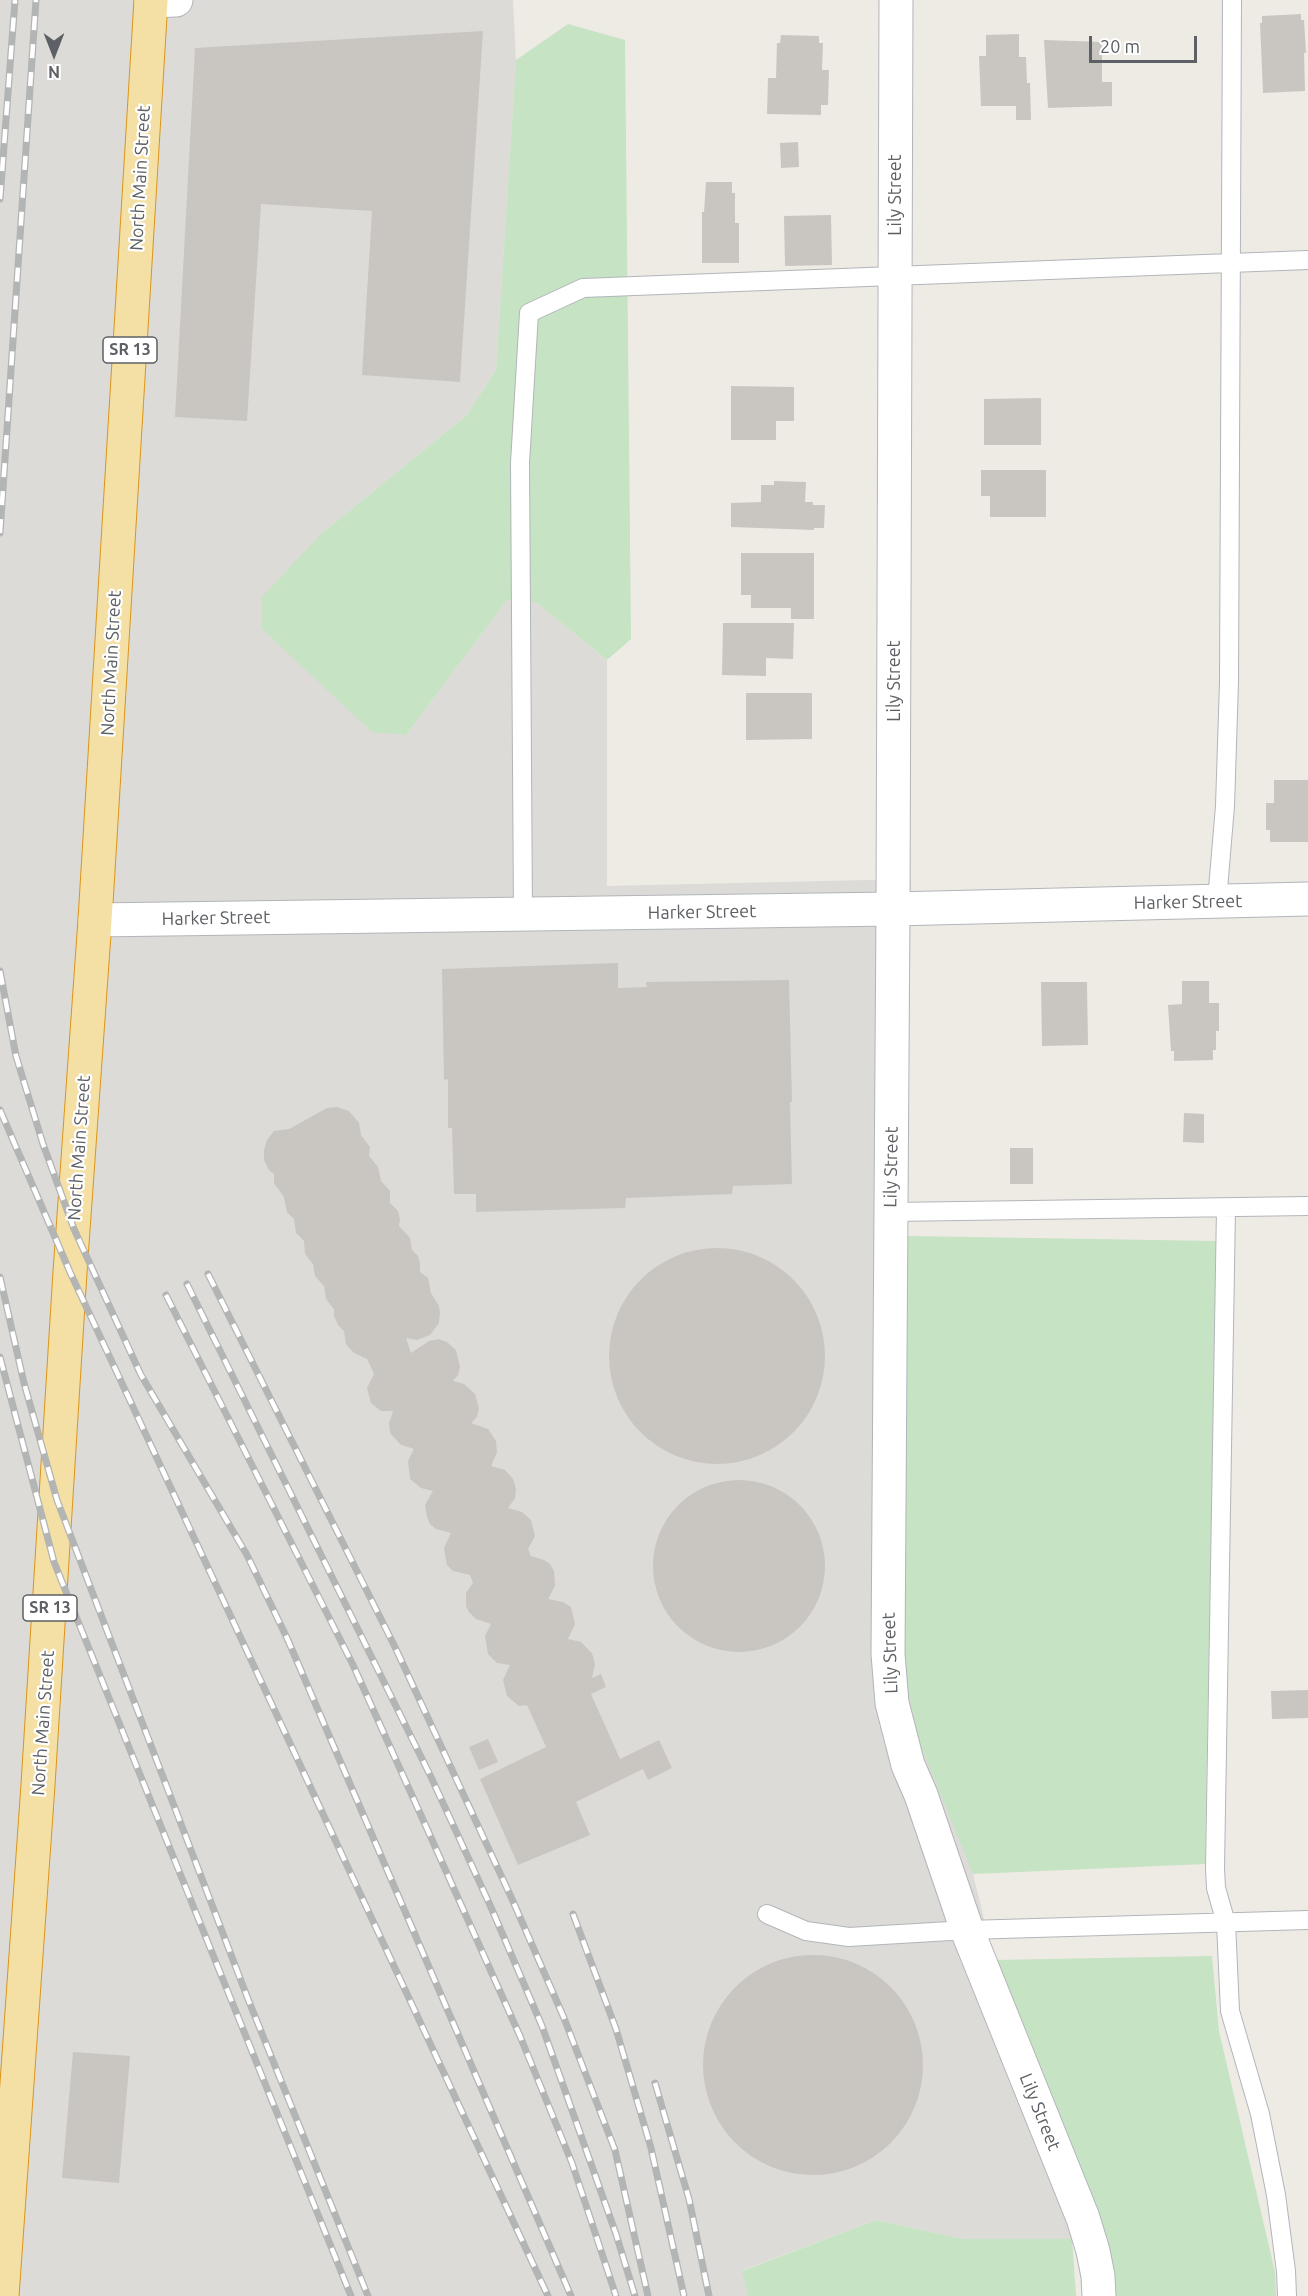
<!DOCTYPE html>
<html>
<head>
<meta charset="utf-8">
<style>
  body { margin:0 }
  #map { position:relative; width:1308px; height:2296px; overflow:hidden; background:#eeebe5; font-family:Ubuntu,sans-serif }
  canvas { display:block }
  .north { position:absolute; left:24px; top:24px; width:60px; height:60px; -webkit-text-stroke:4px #fff; paint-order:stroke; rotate:180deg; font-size:16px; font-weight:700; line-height:24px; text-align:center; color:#5d6064 }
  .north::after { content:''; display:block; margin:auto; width:21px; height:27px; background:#5d6064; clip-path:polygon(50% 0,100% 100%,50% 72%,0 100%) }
  .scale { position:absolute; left:1089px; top:36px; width:108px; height:27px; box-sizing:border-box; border:3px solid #5d6064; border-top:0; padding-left:8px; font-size:18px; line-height:21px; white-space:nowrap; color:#5d6064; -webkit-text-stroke:4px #fff; paint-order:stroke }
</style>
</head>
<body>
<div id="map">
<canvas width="1308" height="2296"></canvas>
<div class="north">N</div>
<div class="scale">20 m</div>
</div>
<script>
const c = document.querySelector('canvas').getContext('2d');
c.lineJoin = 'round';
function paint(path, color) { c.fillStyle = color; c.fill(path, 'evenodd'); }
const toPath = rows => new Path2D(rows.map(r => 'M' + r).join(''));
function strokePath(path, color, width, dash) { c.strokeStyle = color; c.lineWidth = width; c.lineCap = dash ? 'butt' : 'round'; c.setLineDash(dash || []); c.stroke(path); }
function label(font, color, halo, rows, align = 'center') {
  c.font = font + ' Ubuntu,sans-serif'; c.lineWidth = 4.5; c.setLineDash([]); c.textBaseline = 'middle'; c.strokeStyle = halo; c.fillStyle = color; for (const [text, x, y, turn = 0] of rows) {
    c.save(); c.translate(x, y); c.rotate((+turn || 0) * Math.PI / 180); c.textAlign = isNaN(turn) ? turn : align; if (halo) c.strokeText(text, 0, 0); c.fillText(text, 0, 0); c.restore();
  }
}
paint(toPath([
  [0,0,513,0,516,60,496,370,467,415,321,534,406,735,507,600,537,603,607,660,607,886,911,879,907,1236,973,1874,994,1960,1108,2239,962,2239,876,2220,743,2270,748,2296,0,2296]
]), '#dddbd7');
paint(toPath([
  [568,24,625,40,631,639,607,660,537,603,507,600,406,735,372,732,262,629,262,597,321,534,467,415,496,370,516,60],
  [907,1236,1216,1241,1205,1864,973,1874,917,1736,904,1668],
  [1212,1956,1219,2031,1275,2272,1276,2296,1114,2296,1108,2239,994,1960],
  [876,2220,962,2239,1072,2239,1076,2296,748,2296,742,2271]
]), '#c6e3c4');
paint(toPath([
  [1301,14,1301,20,1304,20,1306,53,1304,53,1305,91,1263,93,1260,23,1262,23,1262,16],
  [483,31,460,382,362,375,372,211,261,204,247,421,175,417,195,48],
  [1019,34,1019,57,1026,57,1027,83,1030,83,1031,120,1016,120,1016,106,981,106,979,56,986,56,986,35],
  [781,35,819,36,819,43,823,43,822,70,829,70,828,105,821,105,821,115,767,114,768,78,776,78,777,43,780,43],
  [1044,40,1102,42,1102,82,1112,82,1112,106,1048,108],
  [798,142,799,167,781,168,780,143],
  [706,182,732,182,732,193,735,193,735,223,739,223,739,263,702,263,702,212,704,212],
  [831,215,832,265,785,266,784,216],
  [731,386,794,387,794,421,776,421,776,440,731,440],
  [1041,398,1041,445,984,445,984,399],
  [981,470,1046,470,1046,517,990,517,990,496,981,496],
  [774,481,806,482,805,502,813,502,813,505,825,505,824,528,814,528,814,530,731,527,731,503,761,502,761,485,774,485],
  [741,553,814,553,814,619,791,619,791,608,751,608,751,595,741,595],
  [723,623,794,623,793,659,766,658,766,676,722,675],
  [746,693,812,693,812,739,746,740],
  [1274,780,1308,780,1308,842,1270,842,1270,830,1266,830,1266,803,1274,803],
  [618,963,618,988,647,987,646,982,789,980,792,1102,790,1102,792,1184,733,1186,732,1194,626,1198,625,1208,476,1212,476,1194,454,1194,452,1128,448,1128,448,1079,444,1080,442,969],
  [1182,981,1209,981,1209,1003,1219,1003,1219,1031,1216,1031,1216,1050,1213,1050,1213,1060,1174,1061,1174,1051,1171,1051,1168,1005,1182,1004],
  [1041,982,1087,982,1088,1045,1042,1046],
  [327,1108,337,1107,349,1111,359,1123,361,1135,370,1147,369,1156,378,1167,381,1181,390,1191,390,1203,398,1211,400,1220,399,1226,410,1238,412,1250,418,1256,420,1263,420,1272,428,1278,431,1293,439,1306,440,1313,439,1323,430,1335,417,1340,406,1338,411,1353,429,1341,439,1339,447,1342,456,1350,460,1367,458,1375,453,1381,464,1384,475,1394,479,1408,477,1417,471,1423,488,1429,496,1441,497,1452,491,1466,505,1470,513,1479,516,1489,515,1498,508,1508,522,1512,531,1520,535,1536,528,1549,531,1556,544,1560,550,1564,554,1571,555,1586,548,1599,563,1602,571,1607,575,1624,568,1639,581,1642,592,1653,595,1664,592,1678,601,1674,606,1687,591,1694,620,1759,659,1740,672,1768,648,1780,643,1769,576,1802,590,1835,518,1865,480,1779,546,1747,527,1705,519,1706,507,1696,503,1680,510,1665,497,1663,488,1654,485,1636,491,1624,476,1619,469,1612,466,1606,466,1593,473,1583,470,1575,453,1571,447,1565,444,1548,451,1533,436,1529,430,1524,427,1517,425,1505,433,1491,421,1488,410,1479,408,1461,414,1449,401,1445,390,1433,389,1423,393,1411,381,1411,371,1403,367,1388,374,1374,367,1359,354,1353,346,1344,344,1331,338,1325,334,1316,334,1309,326,1299,324,1286,315,1276,313,1264,305,1254,304,1241,296,1233,294,1219,287,1212,284,1197,274,1183,274,1174,269,1170,264,1160,264,1150,267,1140,274,1131,289,1129],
  [1184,1113,1204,1114,1204,1143,1183,1142],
  [1010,1148,1033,1148,1033,1184,1010,1184],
  '609 1356a108 108 0 1 1 216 0a108 108 0 1 1-216 0Z',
  '653 1566a86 86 0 1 1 172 0a86 86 0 1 1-172 0Z',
  [1308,1690,1308,1718,1272,1719,1271,1691],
  [488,1739,498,1762,479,1770,469,1747],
  '703 2065a110 110 0 1 1 220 0a110 110 0 1 1-220 0Z',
  [73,2052,130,2056,119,2183,62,2178]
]), '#c9c6c2');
const service = toPath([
  [1217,901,1225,806,1229,682,1232,0],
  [523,914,520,463,529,313,583,288,1308,260],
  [1226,1208,1215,1868,1216,1888,1226,1923,1230,2011,1260,2114,1276,2195,1286,2271,1287,2296],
  [891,1212,1308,1206],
  [767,1914,806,1931,849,1937,967,1930,1308,1920]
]);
const minor = toPath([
  [896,0,893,909,888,1654,892,1703,908,1765,921,1795,967,1930,1083,2218,1093,2251,1098,2276,1099,2296],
  [151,1,176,0]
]);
const tertiary = toPath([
  [95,920,893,909,1308,899]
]);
const trunk = toPath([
  [2,2296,38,1785,70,1272,95,920,151,0]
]);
strokePath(service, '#b2b5b9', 20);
strokePath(minor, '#b2b5b9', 35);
strokePath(tertiary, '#b2b5b9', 35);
strokePath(trunk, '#db9518', 35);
strokePath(service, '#fff', 18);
strokePath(minor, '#fff', 33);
strokePath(tertiary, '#fff', 33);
strokePath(trunk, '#f4e0a4', 33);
const rail = toPath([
  [0,199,15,0],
  [0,533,36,0],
  [0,971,16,1056,43,1144,74,1229,141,1375,247,1555,287,1638,571,2296],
  [0,1110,70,1272,548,2296],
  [208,1274,395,1647,512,1899,564,2018,615,2150,648,2296],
  [0,1277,24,1383,57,1500,248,1999,368,2296],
  [187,1284,431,1777,490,1905,542,2026,616,2234,635,2296],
  [166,1295,353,1665,415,1802,520,2036,572,2163,616,2296],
  [0,1357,54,1562,351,2296],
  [573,1914,616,2029,651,2148,684,2296],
  [655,2083,689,2199,709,2296]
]);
strokePath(rail, '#b3b4b4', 7);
strokePath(rail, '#fff', 4.5, [14]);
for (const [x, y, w] of [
  [130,350,54],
  [50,1608,54]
]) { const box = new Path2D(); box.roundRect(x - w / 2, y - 13, w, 26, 4.5); c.fillStyle = '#fff'; c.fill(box); strokePath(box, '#5d6064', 1.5); }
label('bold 16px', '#5d6064', null, [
  ["SR 13",130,350],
  ["SR 13",50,1608]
]);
label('18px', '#5d6064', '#fff', [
  ["North Main Street",140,178,-87],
  ["Lily Street",895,195,-90],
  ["North Main Street",111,663,-87],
  ["Lily Street",894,681,-90],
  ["Harker Street",1188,902,-1],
  ["Harker Street",702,912,-1],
  ["Harker Street",216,918,-1],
  ["North Main Street",79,1148,-86],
  ["Lily Street",891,1167,-89],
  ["Lily Street",890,1653,-92],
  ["North Main Street",43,1723,-86],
  ["Lily Street",1040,2112,68]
]);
</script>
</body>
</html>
